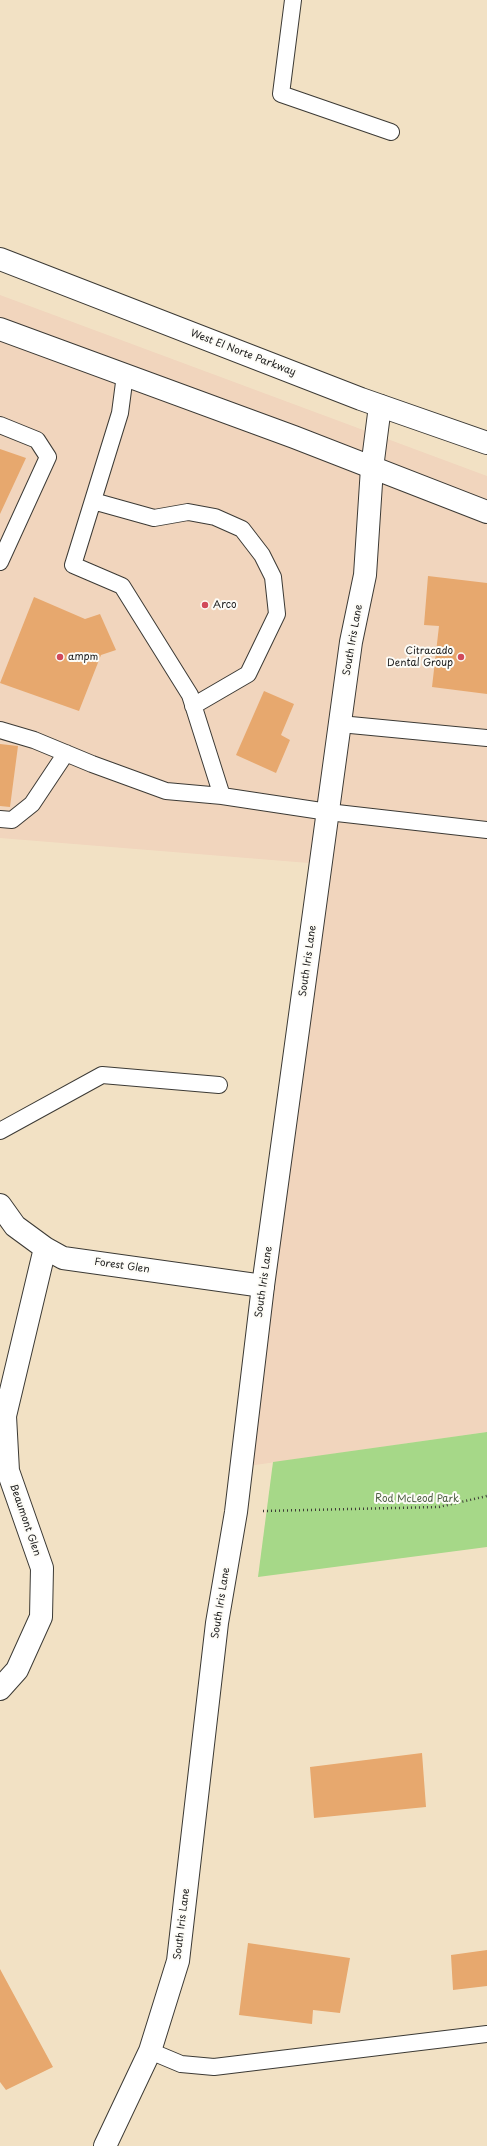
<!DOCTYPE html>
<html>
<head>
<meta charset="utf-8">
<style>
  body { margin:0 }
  canvas { display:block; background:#f2e1c4 }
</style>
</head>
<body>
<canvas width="487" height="2146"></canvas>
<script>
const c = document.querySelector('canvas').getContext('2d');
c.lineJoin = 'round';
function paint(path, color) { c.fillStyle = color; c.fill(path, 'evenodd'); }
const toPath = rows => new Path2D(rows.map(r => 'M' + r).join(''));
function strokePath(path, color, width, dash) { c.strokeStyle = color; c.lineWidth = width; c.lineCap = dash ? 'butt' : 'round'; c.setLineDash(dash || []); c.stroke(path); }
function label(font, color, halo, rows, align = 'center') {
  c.font = font + ' "Playpen Sans",sans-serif'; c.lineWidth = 4; c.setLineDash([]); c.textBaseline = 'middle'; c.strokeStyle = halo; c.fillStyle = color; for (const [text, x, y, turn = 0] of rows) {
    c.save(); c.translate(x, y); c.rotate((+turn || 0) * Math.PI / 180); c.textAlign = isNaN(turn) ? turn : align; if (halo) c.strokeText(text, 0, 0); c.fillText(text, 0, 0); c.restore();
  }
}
paint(toPath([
  [0,295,487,476,487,1432,241,1467,321,864,0,838]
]), '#f1d5bd');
paint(toPath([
  [487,1432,487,1547,258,1577,273,1462]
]), '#a6d888');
paint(toPath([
  [0,449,26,458,0,514],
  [428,576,487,583,487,694,432,687,439,626,424,625],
  [34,597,85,619,100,614,116,650,101,655,79,711,0,683],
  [264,691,294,704,281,735,290,740,276,773,236,755],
  [0,744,18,746,10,807,0,806],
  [422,1753,426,1807,314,1818,310,1767],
  [248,1943,350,1958,340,2013,313,2010,312,2024,239,2015],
  [487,1950,487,1986,453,1990,451,1955],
  [0,1969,53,2067,6,2090,0,2082]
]), '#e7a86e');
const lane = toPath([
  [293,0,281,94,391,132],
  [125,375,120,413,73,565,122,586,190,695,222,796,328,812,487,830],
  [0,425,37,440,48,457,0,562],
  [93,501,154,518,188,512,215,517,242,529,262,555,273,577,277,614,248,674,193,706],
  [340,724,487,738],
  [0,730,34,740,92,764,166,791,222,796],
  [0,819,12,820,32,804,66,753],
  [0,1131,102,1075,219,1085],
  [150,2051,181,2064,214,2067,487,2034]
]);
const street = toPath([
  [0,1205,15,1226,45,1248,63,1258,263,1286],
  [0,1689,17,1670,41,1617,42,1568,8,1471,5,1416,45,1248]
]);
const secondary = toPath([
  [105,2146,150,2051,178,1961,217,1623,236,1512,263,1286,351,642,365,575,372,468,380,406]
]);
const primary = toPath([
  [0,259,361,399,487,443],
  [0,329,294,437,487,512]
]);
strokePath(lane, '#3c3a35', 18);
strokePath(street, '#3c3a35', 24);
strokePath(secondary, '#3c3a35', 24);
strokePath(primary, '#3c3a35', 24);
strokePath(toPath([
  [263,1511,439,1507,487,1496]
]), '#3c3a35', 2.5, [1, 3]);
strokePath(lane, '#fff', 16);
strokePath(street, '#fff', 22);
strokePath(secondary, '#fff', 22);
strokePath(primary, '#fff', 22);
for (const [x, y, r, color] of [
  [205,605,4,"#d1495b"],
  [60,657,4,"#d1495b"],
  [461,657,4,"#d1495b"]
]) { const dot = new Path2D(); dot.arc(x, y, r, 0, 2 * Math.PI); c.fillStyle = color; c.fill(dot); strokePath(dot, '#fdfcf7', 1.5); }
label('10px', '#1c1c1c', '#fdfcf7', [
  ["West El Norte Parkway",243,353,21],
  ["South Iris Lane",353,640,-80],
  ["South Iris Lane",308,961,-82],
  ["Forest Glen",122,1266,8],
  ["South Iris Lane",264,1282,-82],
  ["Beaumont Glen",25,1520,71],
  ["South Iris Lane",221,1603,-81],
  ["South Iris Lane",182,1924,-83]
]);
label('10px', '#1c1c1c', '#fdfcf7', [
  ["Arco",213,605],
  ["Citracado",453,651,"right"],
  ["Dental Group",453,663,"right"],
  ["ampm",68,657]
], 'left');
label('10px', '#4c5e42', '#fdfcf7', [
  ["Rod McLeod Park",417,1499]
]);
</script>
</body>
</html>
